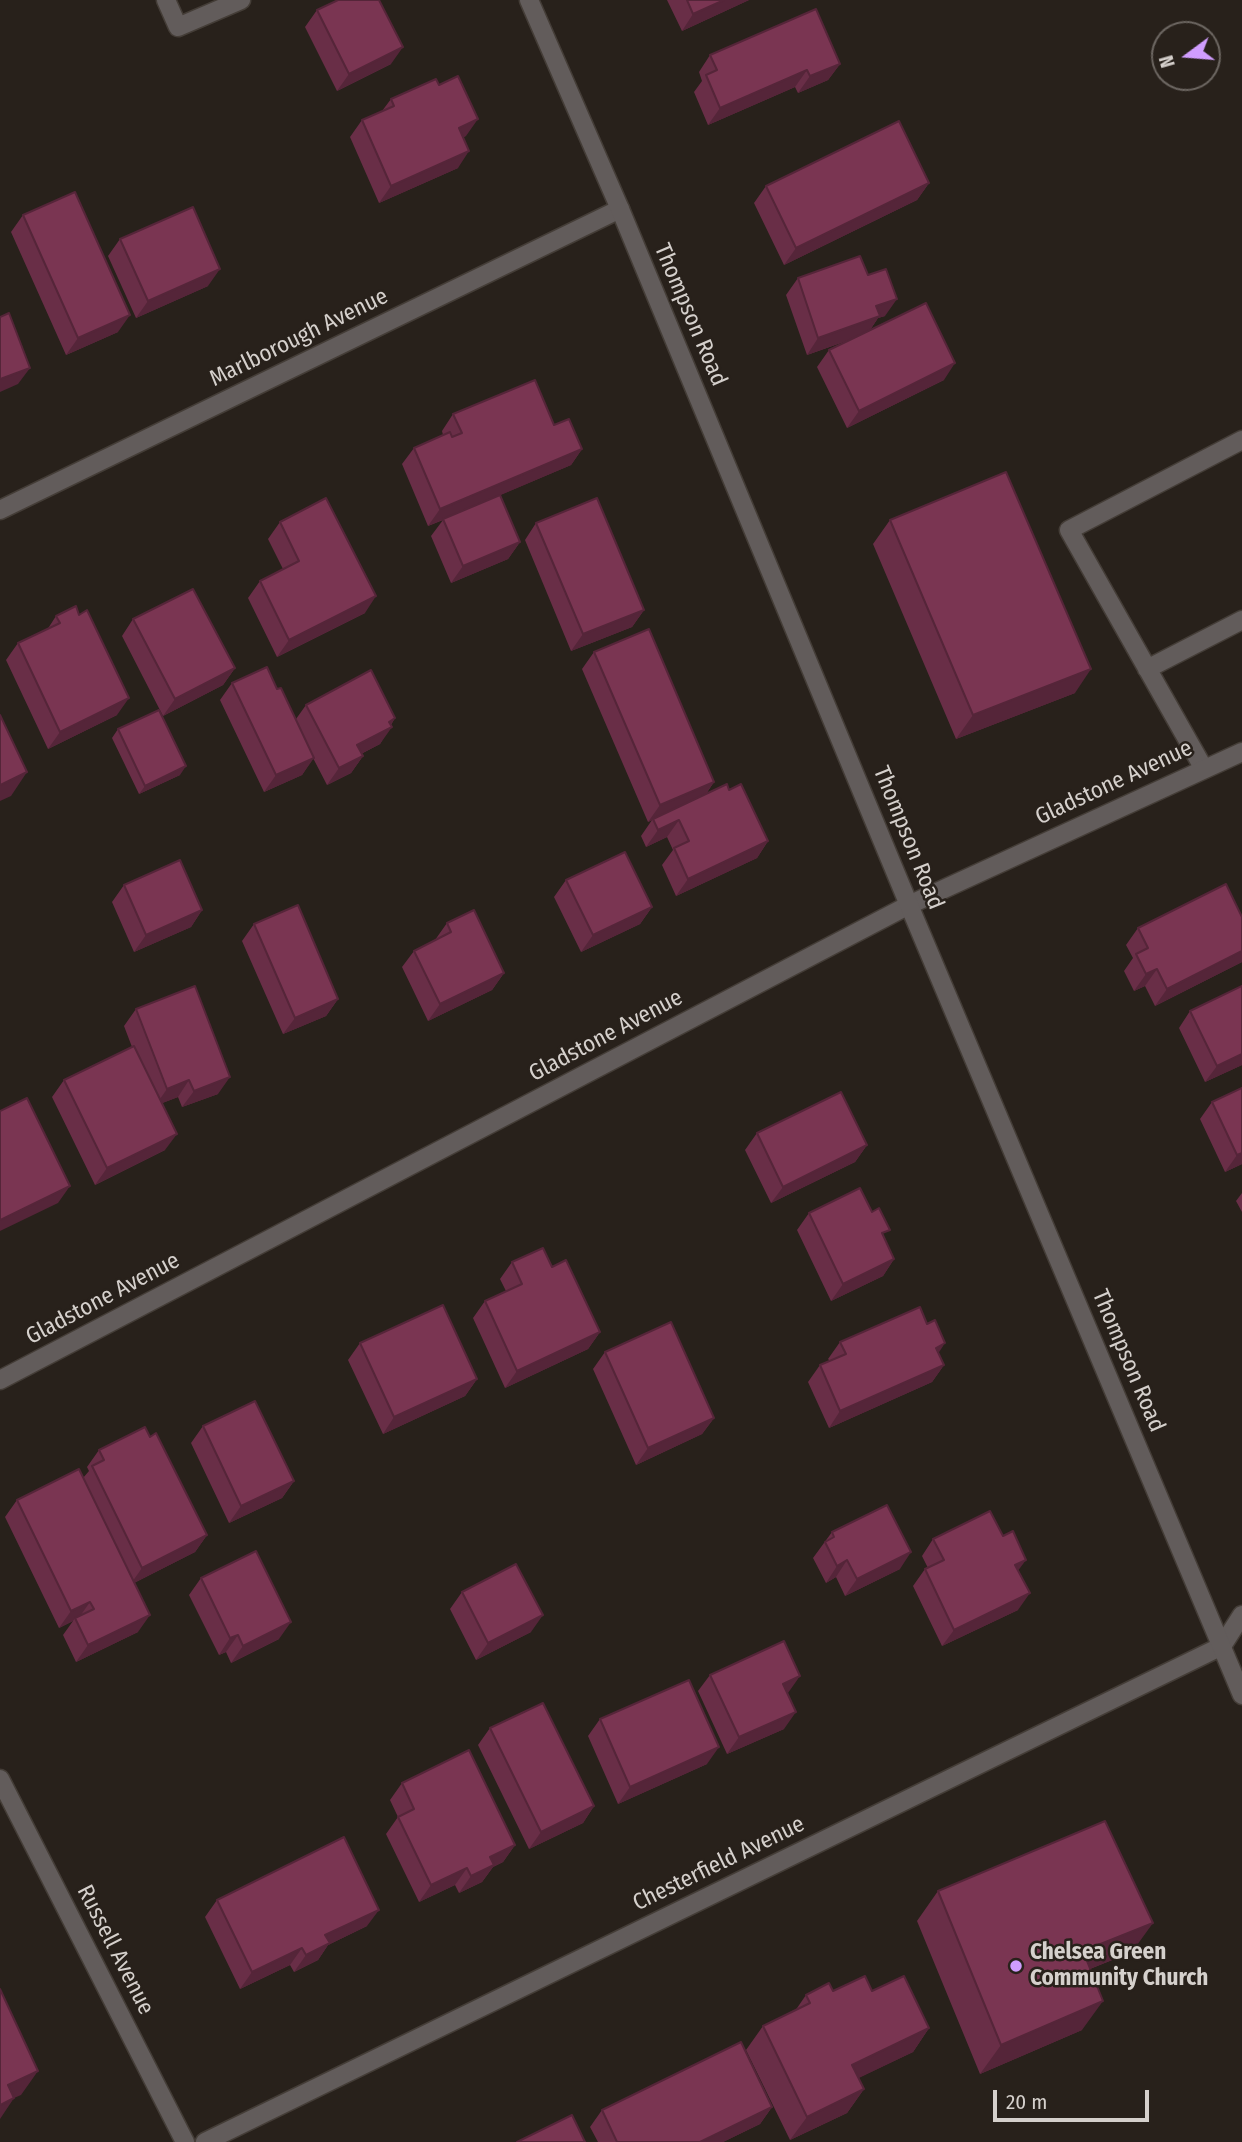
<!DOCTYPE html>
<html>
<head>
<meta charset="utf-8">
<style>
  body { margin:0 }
  #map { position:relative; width:1242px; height:2142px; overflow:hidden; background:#28211b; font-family:"Fira Sans Condensed",sans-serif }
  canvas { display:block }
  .north { position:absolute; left:1151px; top:21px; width:70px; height:70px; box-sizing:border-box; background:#28211b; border:2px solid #6d6762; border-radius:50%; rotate:254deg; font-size:19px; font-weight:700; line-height:28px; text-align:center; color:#d5d0cc }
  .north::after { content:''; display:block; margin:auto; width:24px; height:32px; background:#d09dfe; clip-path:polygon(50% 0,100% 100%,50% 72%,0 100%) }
  .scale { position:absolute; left:993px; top:2090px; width:156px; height:32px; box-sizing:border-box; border:4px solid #d5d0cc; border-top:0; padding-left:9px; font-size:21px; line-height:24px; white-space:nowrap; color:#d5d0cc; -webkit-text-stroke:5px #28211b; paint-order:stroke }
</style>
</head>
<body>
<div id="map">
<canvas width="1242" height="2142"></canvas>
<div class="north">N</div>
<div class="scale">20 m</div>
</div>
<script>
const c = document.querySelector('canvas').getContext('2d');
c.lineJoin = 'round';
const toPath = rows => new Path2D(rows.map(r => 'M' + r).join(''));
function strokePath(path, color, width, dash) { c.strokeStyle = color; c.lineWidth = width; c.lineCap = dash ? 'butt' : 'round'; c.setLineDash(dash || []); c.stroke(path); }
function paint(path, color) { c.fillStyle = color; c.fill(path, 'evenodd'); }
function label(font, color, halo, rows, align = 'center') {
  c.font = font + ' "Fira Sans Condensed",sans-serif'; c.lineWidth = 5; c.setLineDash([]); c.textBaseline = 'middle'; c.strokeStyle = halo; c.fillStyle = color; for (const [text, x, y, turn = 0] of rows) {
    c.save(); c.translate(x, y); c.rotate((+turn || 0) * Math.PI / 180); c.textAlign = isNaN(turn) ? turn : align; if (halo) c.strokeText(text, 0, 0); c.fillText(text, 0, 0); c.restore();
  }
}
const service = toPath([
  [166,0,178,27,241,0],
  [1147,669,1242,620],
  [1204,769,1069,530,1242,440]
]);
const minor = toPath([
  [0,510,620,209],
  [0,1380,909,905,1242,752],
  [0,1779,185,2142],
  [205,2142,1222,1646,1242,1615]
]);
const tertiary = toPath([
  [529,0,620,209,909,905,1242,1695]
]);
strokePath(service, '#443d37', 21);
strokePath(minor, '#443d37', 21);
strokePath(tertiary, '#443d37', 21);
strokePath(service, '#625c5b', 18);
strokePath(minor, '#625c5b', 18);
strokePath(tertiary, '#625c5b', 18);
paint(toPath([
  [667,0,749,0,682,31],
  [317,10,391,64,337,91,305,27],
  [710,55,840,64,828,80,798,93,795,87,708,125,694,92,702,81,699,72],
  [391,99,466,136,463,137,458,168,379,203,350,137,362,120,382,111],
  [929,183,917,200,784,265,754,203,766,186],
  [23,215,118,332,66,355,11,232],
  [120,239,208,286,136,318,108,256],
  [868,275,885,316,878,318,870,330,944,380,847,428,817,367,829,350,855,338,807,355,786,295,798,278],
  [453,414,554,425,582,449,571,465,500,495,520,542,508,559,451,583,431,536,443,520,428,526,402,464,414,448,443,435,442,431],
  [890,520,1075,693,956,739,873,544],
  [280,522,365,613,277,657,248,598,260,581,283,569,268,539],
  [536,523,644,610,632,627,571,651,525,540],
  [56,616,117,715,48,749,6,660,18,643,47,630],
  [133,619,235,668,223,685,163,716,122,636],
  [594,652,714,782,706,794,729,790,768,841,757,858,676,896,662,865,673,850,667,837,646,847,641,836,652,820,648,822,582,669],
  [232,683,277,689,296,719,306,705,395,718,380,744,361,754,363,756,351,773,327,785,313,758,302,775,264,792,220,700],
  [118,729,180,775,139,794,112,738],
  [566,880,652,907,640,924,581,952,554,897],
  [124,885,202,910,191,927,134,952,112,902],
  [1242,917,1242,962,1155,1006,1145,986,1134,991,1124,971,1133,958,1126,945,1138,928],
  [447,923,504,973,492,990,428,1021,402,967,414,951,435,940],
  [254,924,338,999,326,1016,283,1034,242,941],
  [1242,986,1242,1065,1205,1082,1179,1028,1190,1011],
  [136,1009,218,1094,182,1107,178,1097,162,1103,165,1150,95,1185,52,1097,64,1080,132,1047,124,1026],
  [1212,1102,1242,1164,1225,1172,1200,1119],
  [757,1133,867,1145,855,1162,771,1203,745,1150],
  [1242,1193,1242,1212,1236,1201],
  [809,1213,884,1238,894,1259,883,1276,831,1301,797,1230],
  [512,1262,552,1267,600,1332,588,1349,505,1388,473,1318,485,1301,506,1291,500,1279],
  [840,1342,938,1353,944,1365,932,1382,829,1428,808,1382,820,1365,830,1361,828,1359],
  [360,1343,477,1379,465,1396,383,1434,348,1360],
  [605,1352,714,1418,702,1434,636,1465,593,1369],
  [203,1426,294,1481,282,1498,229,1523,191,1443],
  [99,1450,207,1535,195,1552,134,1583,138,1632,76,1662,63,1635,73,1621,59,1628,5,1517,17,1500,83,1478,89,1471,87,1467],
  [832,1532,900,1569,845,1596,836,1577,826,1583,813,1558],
  [933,1539,1018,1571,1018,1610,942,1646,913,1586,925,1569,928,1568,922,1556],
  [201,1578,279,1639,231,1663,226,1652,219,1655,189,1595],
  [462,1592,531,1632,476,1660,450,1609],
  [710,1675,788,1693,784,1729,727,1754,698,1691],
  [600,1719,707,1764,618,1804,588,1736],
  [490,1728,594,1806,583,1823,529,1849,478,1745],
  [402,1783,515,1845,503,1862,493,1867,482,1882,459,1893,455,1885,419,1902,386,1834,398,1817,390,1800],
  [938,1891,1132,1952,1090,1969,1082,2030,980,2074,917,1921],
  [217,1900,367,1926,328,1945,318,1960,294,1972,290,1965,240,1989,205,1917],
  [833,1991,872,1991,929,2028,913,2052,858,2078,864,2089,847,2113,790,2140,746,2050,763,2026,795,2011,806,1995],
  [772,2107,760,2124,723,2142,598,2142,590,2127,602,2110]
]), '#692e47');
paint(toPath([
  [724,0,749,0,682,31,693,14],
  [403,47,391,64,337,91,349,74],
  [840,64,828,80,798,93,810,76],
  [807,70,795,87,708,125,720,108],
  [478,119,466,136,447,144,459,128],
  [469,151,458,168,379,203,391,186],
  [929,183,917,200,784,265,796,248],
  [220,269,208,286,136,318,148,301],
  [897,299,885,316,878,318,868,333,807,355,818,338,876,306],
  [130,315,118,332,66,355,78,338],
  [955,363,944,380,847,428,859,411],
  [30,368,18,384,0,392,0,379],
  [582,449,571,465,428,526,440,509],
  [520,542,508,559,451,583,463,566],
  [376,596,365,613,277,657,289,640],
  [644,610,632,627,571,651,583,634],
  [235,668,223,685,163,716,175,699],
  [1091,669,1075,693,956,739,973,715],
  [129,698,117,715,48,749,60,732],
  [395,718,388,729,392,727,380,744,345,762,357,745],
  [363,756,351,773,327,785,339,768],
  [314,758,302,775,264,792,276,775],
  [186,766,180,775,139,794,145,786],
  [27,772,11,796,0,801,0,785],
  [714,782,702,799,648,822,660,805],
  [679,820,667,837,646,847,658,830],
  [768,841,757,858,676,896,688,879],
  [652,907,640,924,581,952,593,935],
  [202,910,191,927,134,952,146,935],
  [1242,951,1242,962,1155,1006,1167,989],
  [1157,969,1145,986,1134,991,1146,974],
  [504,973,492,990,428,1021,440,1004],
  [338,999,326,1016,283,1034,295,1018],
  [1242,1054,1242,1065,1205,1082,1217,1066],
  [230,1077,218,1094,182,1107,194,1091],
  [189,1080,178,1097,155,1106,167,1089],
  [177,1134,165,1150,95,1185,107,1168],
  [867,1145,855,1162,771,1203,783,1187],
  [1242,1153,1242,1164,1225,1172,1237,1155],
  [70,1186,58,1203,0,1231,0,1220],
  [894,1259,883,1276,831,1301,843,1284],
  [600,1332,588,1349,505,1388,517,1371],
  [945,1343,934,1360,936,1348],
  [944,1365,932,1382,829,1428,840,1411],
  [477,1379,465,1396,383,1434,394,1417],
  [714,1418,702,1434,636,1465,648,1448],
  [294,1481,282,1498,229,1523,241,1506],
  [207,1535,195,1552,130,1585,142,1568],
  [911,1552,900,1569,845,1596,857,1579],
  [847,1560,836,1577,826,1583,837,1566],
  [1026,1560,1014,1576,1015,1565],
  [1030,1593,1018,1610,942,1646,954,1630],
  [90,1602,78,1619,75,1618,73,1621,59,1628,71,1611],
  [150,1615,138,1632,76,1662,88,1645],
  [543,1615,531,1632,476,1660,488,1643],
  [291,1622,279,1639,231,1663,243,1646],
  [238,1635,226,1652,219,1655,230,1638],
  [800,1676,788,1693,772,1701,783,1684],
  [796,1712,784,1729,727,1754,739,1737],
  [719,1747,707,1764,618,1804,630,1787],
  [594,1806,583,1823,529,1849,541,1832],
  [515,1845,503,1862,493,1867,482,1882,459,1893,471,1876,490,1857],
  [467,1868,455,1885,419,1902,431,1885],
  [379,1910,367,1926,328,1945,318,1960,294,1972,306,1955,325,1935],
  [1153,1923,1132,1952,1062,1980,1083,1951],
  [302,1948,290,1965,240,1989,252,1972],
  [1103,2001,1082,2030,980,2074,1001,2045],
  [929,2028,913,2052,836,2089,852,2065],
  [38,2071,21,2095,0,2104,8,2085],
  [864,2089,847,2113,790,2140,807,2117],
  [14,2098,0,2119,0,2105],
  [772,2107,760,2124,723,2142,700,2142]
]), '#552539');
const building = toPath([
  [338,0,379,0,403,47,349,74,317,10,338,0],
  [687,0,724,0,693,14,687,0],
  [816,9,840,64,810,76,807,70,720,108,706,75,717,70,710,55,816,9],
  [458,76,478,119,459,128,469,151,391,186,362,120,394,106,391,99,436,79,439,85,458,76],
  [899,121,929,183,796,248,766,186,899,121],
  [75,192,130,315,78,338,23,215,75,192],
  [193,207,220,269,148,301,120,239,193,207],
  [860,256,868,275,886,269,897,299,876,306,880,316,818,338,798,278,860,256],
  [926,303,955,363,859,411,829,350,926,303],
  [9,313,30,368,0,379,0,317,9,313],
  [535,380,554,425,569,419,582,449,440,509,414,448,450,432,452,437,462,433,453,414,535,380],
  [1006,472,1091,669,973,715,890,520,1006,472],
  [500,495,520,542,463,566,443,519,500,495],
  [326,498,376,596,289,640,260,581,299,561,280,522,326,498],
  [597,498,644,610,583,634,536,523,597,498],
  [193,589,235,668,175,699,133,619,193,589],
  [76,606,79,615,87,610,129,698,60,732,18,643,60,623,56,616,76,606],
  [649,629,714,782,660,805,594,652,649,629],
  [267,667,277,689,281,688,314,758,276,775,232,683,267,667],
  [371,670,395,718,389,722,392,727,357,745,363,756,339,768,306,705,371,670],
  [159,710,186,766,145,786,118,729,159,710],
  [0,715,27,772,0,785,0,715],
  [727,784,729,790,741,784,768,841,688,879,674,848,689,841,679,820,658,830,653,819,727,784],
  [625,852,652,907,593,935,566,880,625,852],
  [180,860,202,910,146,935,124,885,180,860],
  [1226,884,1242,917,1242,951,1167,989,1157,969,1146,974,1136,954,1148,948,1138,928,1226,884],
  [298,905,338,999,295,1018,254,924,298,905],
  [474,910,504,973,440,1004,414,951,451,932,447,923,474,910],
  [195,986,230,1077,194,1091,189,1080,167,1089,136,1009,195,986],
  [1242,986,1242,1054,1217,1066,1190,1011,1242,986],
  [134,1046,177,1134,107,1168,64,1080,134,1046],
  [1242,1088,1242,1153,1237,1155,1212,1102,1242,1088],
  [841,1092,867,1145,783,1187,757,1133,841,1092],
  [27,1098,70,1186,0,1220,0,1111,27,1098],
  [860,1188,872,1212,879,1208,890,1230,882,1233,894,1259,843,1284,809,1213,860,1188],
  [543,1248,552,1267,566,1260,600,1332,517,1371,485,1301,522,1284,512,1262,543,1248],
  [443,1305,477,1379,394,1417,360,1343,443,1305],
  [920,1307,927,1324,935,1320,945,1343,936,1348,944,1365,840,1411,820,1365,846,1354,840,1342,920,1307],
  [671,1322,714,1418,648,1448,605,1352,671,1322],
  [255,1401,294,1481,241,1506,203,1426,255,1401],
  [145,1427,150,1437,156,1433,207,1535,142,1568,92,1466,104,1460,99,1450,145,1427],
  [79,1469,150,1615,88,1645,75,1618,94,1609,90,1602,71,1611,17,1500,79,1469],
  [887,1505,911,1552,857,1579,847,1560,837,1566,825,1542,834,1537,832,1532,887,1505],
  [990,1511,1003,1536,1013,1531,1026,1560,1015,1565,1030,1593,954,1630,925,1569,944,1560,933,1539,990,1511],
  [256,1551,291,1622,243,1646,238,1635,230,1638,201,1578,256,1551],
  [516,1564,543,1615,488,1643,462,1592,516,1564],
  [784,1641,800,1676,783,1684,796,1712,739,1737,710,1675,784,1641],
  [689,1680,719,1747,630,1787,600,1719,689,1680],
  [543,1703,594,1806,541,1832,490,1728,543,1703],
  [469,1750,515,1845,490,1857,494,1865,471,1876,467,1868,431,1885,398,1817,414,1809,402,1783,469,1750],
  [1105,1821,1153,1923,1083,1951,1103,2001,1001,2045,938,1891,1105,1821],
  [344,1837,379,1910,325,1935,330,1943,306,1955,302,1948,252,1972,217,1900,344,1837],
  [865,1976,872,1991,904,1976,929,2028,852,2065,864,2089,807,2117,763,2026,810,2003,806,1995,829,1983,833,1991,865,1976],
  [0,1989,38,2071,8,2085,14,2098,0,2105,0,1989],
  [741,2042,772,2107,700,2142,617,2142,602,2110,741,2042],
  [572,2115,585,2142,517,2142,572,2115]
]);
paint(building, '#7a3552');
strokePath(building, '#552539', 2);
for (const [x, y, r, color] of [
  [1016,1966,7,"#d09dfe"]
]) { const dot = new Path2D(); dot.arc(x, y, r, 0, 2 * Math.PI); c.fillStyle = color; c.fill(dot); strokePath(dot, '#28211b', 2.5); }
label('23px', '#d5d0cc', '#28211b', [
  ["Thompson Road",690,315,67],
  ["Marlborough Avenue",299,338,-26],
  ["Gladstone Avenue",1114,783,-25],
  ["Thompson Road",908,838,68],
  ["Gladstone Avenue",606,1036,-28],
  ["Gladstone Avenue",103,1299,-28],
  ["Thompson Road",1128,1361,67],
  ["Chesterfield Avenue",719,1864,-26],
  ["Russell Avenue",115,1950,63]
]);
label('bold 23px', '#d5d0cc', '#28211b', [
  ["Chelsea Green",1030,1953],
  ["Community Church",1030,1979]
], 'left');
</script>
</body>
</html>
